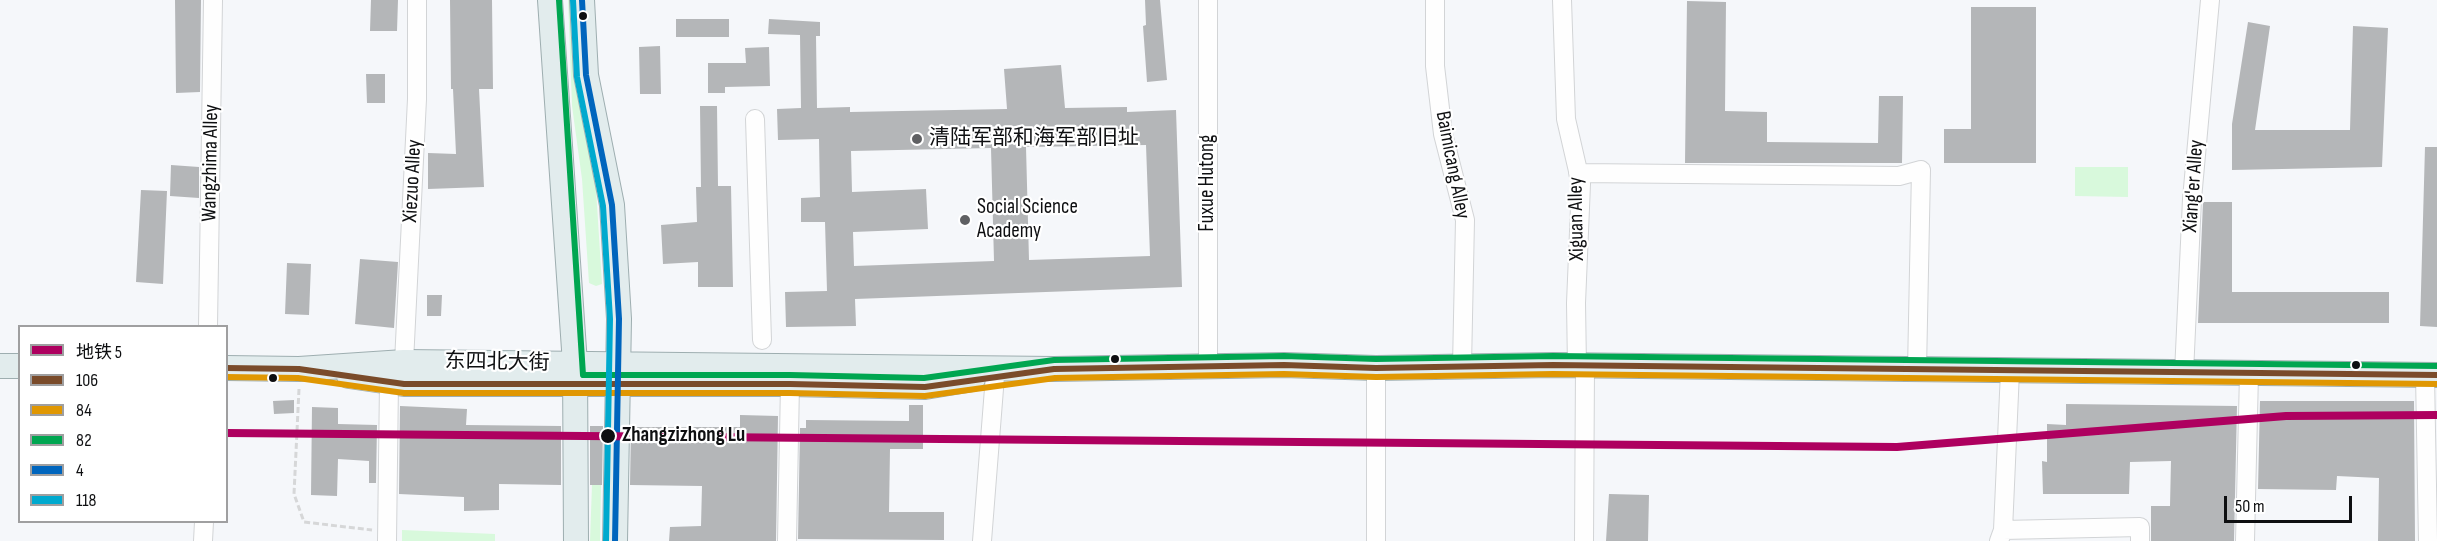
<!DOCTYPE html>
<html>
<head>
<meta charset="utf-8">
<style>
  body { margin:0 }
  #map { position:relative; width:2437px; height:541px; overflow:hidden; background:#f5f7fa; font-family:"Sofia Sans Condensed","Noto Sans SC",sans-serif }
  canvas { display:block }
  .legend { position:absolute; left:18px; top:325px; width:210px; height:198px; box-sizing:border-box; background:#fff; border:2px solid #9f9fa0; margin:0; padding:8px 10px; list-style:none; font-size:18px; color:#0e0f11 }
  .legend li { display:flex; align-items:center; gap:12px; height:30px }
  .legend b { width:30px; border:2px solid #9f9fa0 }
  .scale { position:absolute; left:2224px; top:496px; width:128px; height:27px; box-sizing:border-box; border:3px solid #0e0f11; border-top:0; padding-left:8px; font-size:18px; line-height:21px; white-space:nowrap; color:#0e0f11; -webkit-text-stroke:4px #fff; paint-order:stroke }
</style>
</head>
<body>
<div id="map">
<canvas width="2437" height="541"></canvas>
<ul class="legend">
<li><b style="height:8px;background:#ae005f"></b>地铁 5</li>
<li><b style="height:8px;background:#7a4b2a"></b>106</li>
<li><b style="height:8px;background:#e09702"></b>84</li>
<li><b style="height:8px;background:#00a651"></b>82</li>
<li><b style="height:8px;background:#0065bd"></b>4</li>
<li><b style="height:8px;background:#00a9ce"></b>118</li>
</ul>
<div class="scale">50 m</div>
</div>
<script>
const c = document.querySelector('canvas').getContext('2d');
c.lineJoin = 'round';
function paint(path, color) { c.fillStyle = color; c.fill(path, 'evenodd'); }
const toPath = rows => new Path2D(rows.map(r => 'M' + r).join(''));
function strokePath(path, color, width, dash) { c.strokeStyle = color; c.lineWidth = width; c.lineCap = dash ? 'butt' : 'round'; c.setLineDash(dash || []); c.stroke(path); }
function label(font, color, halo, rows, align = 'center') {
  c.font = font + ' "Sofia Sans Condensed","Noto Sans SC",sans-serif'; c.lineWidth = 4.5; c.setLineDash([]); c.textBaseline = 'middle'; c.strokeStyle = halo; c.fillStyle = color; for (const [text, x, y, turn = 0] of rows) {
    c.save(); c.translate(x, y); c.rotate((+turn || 0) * Math.PI / 180); c.textAlign = isNaN(turn) ? turn : align; if (halo) c.strokeText(text, 0, 0); c.fillText(text, 0, 0); c.restore();
  }
}
paint(toPath([
  [568,0,573,0,596,189,602,284,596,286,589,283,582,179,572,106],
  [2075,167,2128,167,2128,197,2075,196],
  [594,428,602,429,600,541,590,541],
  [402,530,495,534,495,541,402,541]
]), '#d8f9dc');
paint(toPath([
  [175,0,201,0,200,92,176,93],
  [371,0,398,0,397,31,370,31],
  [450,0,492,0,493,89,479,89,484,187,428,189,428,153,456,154,453,89,451,89],
  [1145,0,1160,0,1167,80,1147,82,1143,26,1146,25],
  [1687,1,1726,2,1725,111,1767,112,1767,142,1878,143,1879,96,1903,96,1902,163,1685,163],
  [1971,7,2036,7,2036,163,1944,163,1944,129,1971,129],
  [676,19,729,19,729,37,676,37],
  [769,19,820,22,820,36,816,36,817,108,850,107,850,112,1007,109,1004,69,1061,65,1065,108,1127,107,1127,112,1176,110,1182,287,855,299,856,326,786,327,785,292,827,291,825,222,801,222,801,198,820,197,819,139,778,140,777,109,801,108,800,35,768,34],
  [1146,145,1150,256,1029,260,1026,147],
  [991,148,994,261,854,266,853,232,928,229,926,189,852,192,851,151],
  [2248,22,2270,26,2255,130,2350,130,2353,26,2388,28,2382,167,2232,170,2232,124],
  [660,46,661,94,640,94,639,47],
  [769,47,770,86,725,87,725,93,708,93,708,63,746,63,745,48],
  [366,74,385,74,385,103,367,103],
  [700,106,717,106,718,186,731,186,733,287,698,287,698,262,663,264,661,225,697,222,696,187,701,187],
  [2425,147,2437,147,2437,327,2420,326],
  [171,165,199,167,199,198,170,196],
  [141,190,167,191,163,284,136,282],
  [2203,202,2232,202,2232,292,2389,292,2389,323,2198,323],
  [360,259,398,262,394,328,355,324],
  [287,263,311,264,309,315,285,314],
  [427,295,442,295,441,316,427,316],
  [294,400,294,413,274,414,273,401],
  [2260,401,2414,401,2415,541,2378,541,2379,478,2337,476,2336,490,2258,489],
  [2066,404,2237,406,2234,541,2151,541,2151,506,2170,506,2171,461,2130,462,2129,494,2043,494,2042,461,2047,462,2047,424,2066,425],
  [909,405,923,405,923,449,890,449,889,512,944,512,944,540,798,539,800,428,806,428,806,420,909,421],
  [400,406,467,409,466,425,561,426,561,485,499,484,499,510,464,511,464,497,399,494],
  [312,407,338,408,338,424,377,425,376,483,369,483,369,461,338,459,337,496,311,495],
  [740,415,778,416,776,541,669,541,670,527,701,526,702,486,630,485,631,427,740,427],
  [590,426,603,426,602,485,590,485],
  [1609,494,1649,495,1648,541,1606,541]
]), '#b4b6b8');
const minor = toPath([
  [1435,0,1435,66,1443,134,1465,220,1462,366],
  [1562,0,1566,119,1581,184,1576,303,1577,367],
  [755,119,762,340],
  [1578,173,1899,176,1921,170,1917,370],
  [208,326,213,0],
  [404,362,417,99,417,0],
  [1208,366,1208,0],
  [1376,368,1376,541],
  [2184,373,2192,199,2210,0],
  [2425,375,2428,541],
  [2003,530,2140,527,2140,541],
  [203,541,204,522],
  [387,541,389,382],
  [787,541,790,384],
  [982,541,995,376],
  [1584,541,1585,367],
  [1999,541,2003,530,2010,371],
  [2245,541,2249,374]
]);
const major = toPath([
  [550,0,575,364,576,541],
  [582,0,586,75,612,205,619,319,615,541],
  [0,366,20,366],
  [226,368,299,369,404,362,1054,369,1284,365,1376,368,1553,365,2437,375],
  [349,376,404,384,790,384,925,387,973,379]
]);
strokePath(minor, '#d2d4d6', 20);
strokePath(major, '#9eaeb0', 26);
strokePath(toPath([
  [299,389,294,494,304,522,372,530]
]), '#d6d7d8', 3, [6, 3]);
strokePath(minor, '#fefefe', 18);
strokePath(major, '#e2eced', 24);
strokePath(toPath([
  [226,368,299,369,404,384,790,384,925,387,1054,369,1284,365,1376,368,1553,365,2437,375]
]), '#7a4b2a', 6);
strokePath(toPath([
  [226,377,298,378,404,393,790,393,925,396,1055,378,1284,374,1376,377,1553,374,2437,384]
]), '#e09702', 6);
strokePath(toPath([
  [559,0,583,375,790,375,924,378,1054,360,1284,356,1376,359,1553,356,2437,366]
]), '#00a651', 6);
strokePath(toPath([
  [582,0,586,75,612,205,619,319,615,541]
]), '#0065bd', 6);
strokePath(toPath([
  [573,0,577,77,603,206,610,319,606,541]
]), '#00a9ce', 6);
strokePath(toPath([
  [226,433,1897,447,2286,416,2437,415]
]), '#ae005f', 8);
for (const [x, y, r, color] of [
  [583,16,5,"#0e0f11"],
  [917,139,6,"#5f6063"],
  [965,220,6,"#5f6063"],
  [1115,359,5,"#0e0f11"],
  [2356,365,5,"#0e0f11"],
  [273,378,5,"#0e0f11"],
  [608,436,8,"#0e0f11"]
]) { const dot = new Path2D(); dot.arc(x, y, r, 0, 2 * Math.PI); c.fillStyle = color; c.fill(dot); strokePath(dot, '#fff', 2); }
label('21px', '#0e0f11', '#fff', [
  ["清陆军部和海军部旧址",929,139],
  ["Social Science",977,208],
  ["Academy",977,232]
], 'left');
label('21px', '#0e0f11', '#fff', [
  ["Wangzhima Alley",211,163,-89],
  ["Baimicang Alley",1452,165,79],
  ["Xiezuo Alley",413,181,-87],
  ["Fuxue Hutong",1208,183,-90],
  ["Xiang'er Alley",2194,186,-86],
  ["Xiguan Alley",1577,219,-91],
  ["东四北大街",497,363,1]
]);
label('bold 21px', '#0e0f11', '#fff', [
  ["Zhangzizhong Lu",622,436]
], 'left');
</script>
</body>
</html>
